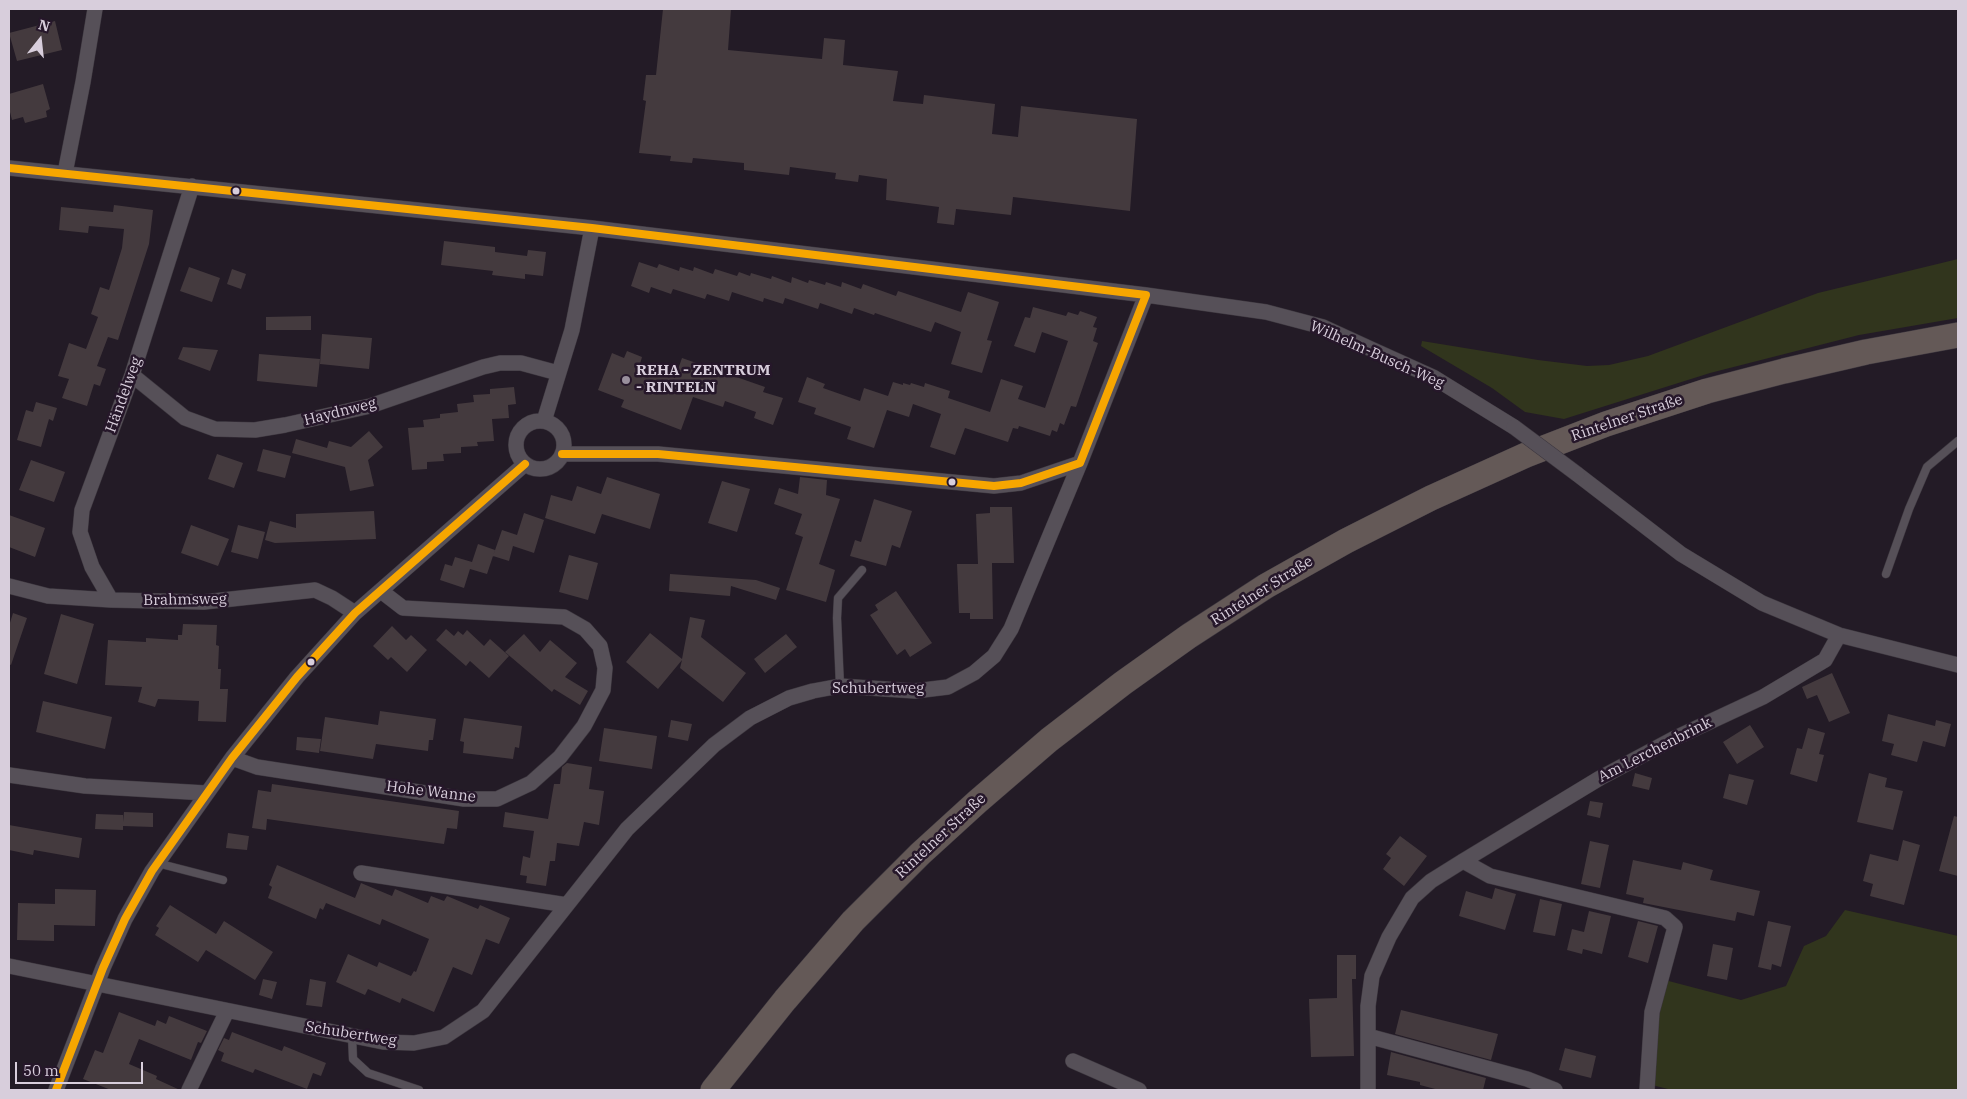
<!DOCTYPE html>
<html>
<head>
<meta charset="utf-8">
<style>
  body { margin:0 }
  #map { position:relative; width:1967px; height:1099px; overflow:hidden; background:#231b26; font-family:"IBM Plex Serif",serif }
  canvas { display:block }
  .frame { position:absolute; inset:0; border:10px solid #d8cedc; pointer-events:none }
  .north { position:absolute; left:15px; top:15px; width:50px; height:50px; -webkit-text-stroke:4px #26172a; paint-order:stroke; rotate:16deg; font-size:14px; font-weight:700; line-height:20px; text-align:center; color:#d8cedc }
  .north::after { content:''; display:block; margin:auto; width:18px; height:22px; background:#d8cedc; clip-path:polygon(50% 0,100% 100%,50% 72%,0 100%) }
  .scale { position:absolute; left:15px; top:1062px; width:128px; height:22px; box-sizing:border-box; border:2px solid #d8cedc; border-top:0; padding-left:6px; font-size:15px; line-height:18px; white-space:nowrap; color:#d8cedc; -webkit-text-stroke:4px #26172a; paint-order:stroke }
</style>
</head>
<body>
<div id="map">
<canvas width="1967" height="1099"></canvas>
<div class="frame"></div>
<div class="north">N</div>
<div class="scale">50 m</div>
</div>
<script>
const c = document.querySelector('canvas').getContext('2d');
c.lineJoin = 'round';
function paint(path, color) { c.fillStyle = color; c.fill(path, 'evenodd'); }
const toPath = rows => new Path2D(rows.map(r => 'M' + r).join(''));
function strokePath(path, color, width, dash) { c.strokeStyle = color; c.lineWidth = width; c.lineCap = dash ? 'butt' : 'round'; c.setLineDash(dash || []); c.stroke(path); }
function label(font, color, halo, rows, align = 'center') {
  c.font = font + ' "IBM Plex Serif",serif'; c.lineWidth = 5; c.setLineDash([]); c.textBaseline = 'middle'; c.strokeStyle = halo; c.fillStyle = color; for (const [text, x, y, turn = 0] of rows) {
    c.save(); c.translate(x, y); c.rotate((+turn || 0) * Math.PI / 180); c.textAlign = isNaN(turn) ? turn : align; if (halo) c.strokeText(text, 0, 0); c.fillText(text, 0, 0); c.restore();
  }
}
paint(toPath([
  [1958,259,1958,318,1859,335,1710,373,1564,419,1525,412,1492,388,1421,346,1422,341,1538,360,1587,366,1609,365,1648,356,1818,293],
  [1845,910,1958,936,1958,1090,1672,1090,1648,1084,1661,979,1741,1000,1786,986,1804,946,1826,936]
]), '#31351d');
paint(toPath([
  [663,9,731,9,728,50,822,59,824,38,845,40,843,65,898,71,893,101,923,104,924,95,995,104,992,134,1018,137,1021,106,1137,119,1130,211,1013,197,1011,215,956,209,954,225,937,223,939,207,886,200,887,179,859,175,858,182,835,179,836,173,790,167,789,175,744,170,744,163,693,158,692,163,670,161,671,156,639,153,646,101,643,100,646,75,656,75],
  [55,21,62,50,17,61,9,33],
  [43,84,50,109,46,111,47,117,25,123,23,117,12,120,9,108,9,94],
  [114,205,153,210,149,244,118,340,108,337,97,366,106,369,100,386,94,384,87,406,62,398,69,379,58,376,69,343,86,349,98,317,91,314,100,287,109,290,122,248,124,229,89,226,88,233,59,230,61,207,113,212],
  [444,241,495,247,495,252,527,256,528,250,546,252,543,276,525,274,525,279,492,275,493,271,441,265],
  [639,262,657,268,659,264,679,271,680,267,693,271,694,267,713,274,715,269,737,276,739,272,750,276,751,273,771,279,772,276,791,283,792,277,808,283,809,280,825,285,826,282,841,287,842,282,861,289,863,284,896,296,898,291,961,312,968,292,999,302,987,340,992,341,982,373,951,364,961,332,935,322,931,332,875,313,874,315,854,308,852,314,820,303,818,309,785,298,783,304,764,298,763,302,732,292,729,301,707,294,705,299,673,289,671,294,651,287,649,293,631,286],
  [189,267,220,278,212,302,180,291],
  [232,269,246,274,241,289,227,284],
  [1033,307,1066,316,1068,312,1078,315,1080,311,1097,317,1093,327,1097,328,1093,341,1098,343,1076,407,1071,406,1064,425,1060,423,1057,432,1052,430,1050,436,1019,426,1018,429,1013,428,1008,442,965,428,955,455,930,447,941,414,913,404,909,417,887,410,874,448,847,439,851,427,814,414,816,408,798,402,807,377,825,384,823,388,860,401,864,388,888,396,893,382,903,385,903,383,910,385,911,383,924,387,925,383,950,391,948,398,990,412,1001,379,1023,386,1018,399,1045,408,1068,341,1042,332,1035,353,1014,346,1025,317,1030,318],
  [311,316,311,330,266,330,266,317],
  [322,334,372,338,369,369,320,364],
  [183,347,218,350,210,371,178,359],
  [627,351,642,357,640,364,675,378,682,358,765,387,763,392,783,398,773,425,754,418,756,412,725,401,723,407,693,397,681,430,621,407,624,400,598,390,612,353,624,358],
  [259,354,320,359,317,387,257,381],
  [514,387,516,404,508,405,509,418,492,419,494,441,477,442,478,446,461,447,461,453,443,454,444,461,427,462,427,469,412,470,408,428,424,427,423,420,440,418,440,414,458,412,457,404,474,402,473,395,490,394,490,389],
  [36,402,57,408,53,421,49,419,41,447,17,440,26,410,33,412],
  [369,431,383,447,368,460,374,486,350,491,345,467,292,453,296,439,327,448,329,441,351,447],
  [263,449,291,456,285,478,257,471],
  [217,454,243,463,234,488,208,479],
  [31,460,65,472,54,502,19,490],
  [607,477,660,494,650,529,602,514,595,534,545,518,551,495,572,501,577,486,601,494],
  [800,477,827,480,826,495,840,499,819,564,835,570,826,602,786,590,803,537,795,534,802,514,774,504,779,488,798,494],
  [722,481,750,489,737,532,708,523],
  [874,499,912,511,900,548,892,545,886,566,850,556,855,540,861,542],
  [990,507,1012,507,1014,563,992,563,993,619,970,619,970,613,959,613,957,564,978,564,976,514,990,513],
  [374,511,376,539,275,543,265,540,270,521,296,528,296,514],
  [524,513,544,520,534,553,513,546,509,561,493,556,502,530,517,535],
  [9,515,45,528,35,557,9,547],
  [191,525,229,539,218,566,181,553],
  [238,525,265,532,258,559,231,552],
  [478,544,495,550,487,574,470,569,464,588,440,580,445,564,452,566,455,557,472,562],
  [569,555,598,563,588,600,559,592],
  [670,574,756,580,780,588,776,600,731,586,730,596,669,591],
  [896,591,932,643,910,657,905,649,897,655,870,615,878,610,875,605],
  [13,613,27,618,11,665,9,664,9,626],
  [61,614,94,624,77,684,44,674],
  [690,617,705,620,701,637,746,673,723,702,680,668,682,660,658,689,626,662,650,633,682,659],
  [183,624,217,625,216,645,219,646,218,669,221,669,220,689,228,689,226,722,198,721,199,701,158,699,155,707,138,702,142,687,105,685,108,640,146,642,146,638,178,640,178,635,182,635],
  [392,626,406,640,411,635,427,650,407,672,391,657,388,660,373,646],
  [446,629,454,636,458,631,463,635,467,630,484,646,490,639,509,656,489,678,470,661,466,666,436,640],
  [524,634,540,652,550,640,577,663,565,677,588,691,580,705,554,689,552,692,505,652],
  [786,634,797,647,765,673,754,659],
  [1832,673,1850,713,1829,722,1817,695,1807,699,1802,687],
  [43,701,112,717,105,749,36,732],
  [380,711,436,719,433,740,429,740,428,751,376,744,373,759,320,751,325,717,378,725],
  [1888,714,1935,726,1936,720,1951,724,1945,747,1923,741,1917,762,1891,755,1894,744,1882,741],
  [464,718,522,726,519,748,515,747,513,759,463,753,464,742,460,741],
  [671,720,692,724,688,741,668,737],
  [1750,725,1764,747,1737,764,1723,742],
  [604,728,657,736,652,769,599,761],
  [1808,728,1825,733,1819,754,1824,755,1817,782,1790,774,1797,748,1802,749],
  [297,737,321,739,319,753,296,750],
  [567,763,592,767,589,789,604,791,599,825,584,822,579,846,557,843,555,861,550,861,546,886,526,883,527,876,520,875,523,856,530,858,534,831,503,827,505,812,548,819,554,784,560,784,562,767],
  [1635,773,1652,778,1649,790,1632,786],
  [1869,773,1887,778,1885,787,1903,791,1893,830,1857,822],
  [1729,774,1754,780,1747,805,1723,798],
  [272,784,459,811,457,829,447,828,444,844,267,819,266,830,252,828,258,790,271,792],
  [1590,801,1603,803,1600,818,1587,815],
  [124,812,153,813,153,827,123,826,123,830,95,829,96,814,123,815,123,822],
  [1954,816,1958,817,1958,876,1939,871],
  [9,825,82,838,79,858,34,850,33,855,9,850],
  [228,833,249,836,247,850,226,848],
  [1400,836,1427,856,1404,886,1383,869,1391,858,1386,854],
  [1903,840,1920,845,1904,905,1870,896,1873,884,1863,881,1870,854,1898,861],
  [1590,841,1609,845,1600,888,1581,884],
  [1633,860,1681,870,1683,862,1713,870,1710,880,1760,891,1754,916,1737,912,1735,921,1643,903,1644,898,1626,894],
  [277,865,355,898,361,883,392,896,395,889,428,903,431,896,444,901,447,896,478,909,480,905,510,918,499,944,486,939,472,975,453,967,434,1012,402,998,400,1003,368,989,365,995,336,982,348,954,377,967,379,962,411,976,414,971,416,972,429,939,382,919,380,925,326,903,323,910,320,908,316,919,268,898,272,887,269,885],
  [1495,888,1516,894,1505,930,1459,916,1466,891,1492,899],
  [55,889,96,890,95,926,54,925,54,941,17,940,18,903,55,904],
  [1540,899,1562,904,1555,936,1533,932],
  [170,905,216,934,224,921,273,952,255,980,206,950,198,962,155,935,159,928,156,926],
  [1589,911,1611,916,1602,954,1583,949,1582,954,1567,950,1572,929,1584,932],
  [1638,921,1658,926,1648,963,1628,957],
  [1768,921,1791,926,1781,967,1772,964,1771,970,1758,967],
  [1713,944,1733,948,1727,980,1707,976],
  [1337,955,1356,955,1356,979,1352,979,1354,1056,1311,1057,1309,999,1337,998],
  [263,979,277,982,272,999,259,995],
  [310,979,326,982,322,1007,306,1005],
  [1401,1010,1498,1034,1491,1060,1395,1034],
  [119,1012,155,1026,157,1020,166,1024,169,1016,207,1031,201,1043,198,1042,191,1060,139,1039,129,1064,157,1076,156,1079,180,1090,111,1090,83,1079,95,1050,103,1053],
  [232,1032,282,1051,284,1046,326,1063,321,1076,313,1073,307,1089,255,1069,253,1073,221,1061,224,1053,218,1050,224,1038,229,1040],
  [1565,1048,1596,1056,1591,1078,1559,1070],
  [1391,1052,1486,1078,1483,1090,1439,1090,1420,1085,1420,1082,1387,1075]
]), '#443a3e');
const lane = toPath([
  [1886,574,1909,509,1927,467,1958,441],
  [840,686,837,618,838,598,862,570],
  [157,863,223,880],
  [352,1036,353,1059,368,1073,419,1090]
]);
const street = toPath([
  [9,168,592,228,1146,295,1266,312,1323,327,1371,349,1433,377,1514,427],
  [65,173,83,82,95,9],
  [132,375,185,418,215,429,255,430,285,425,370,406,483,367,500,363,521,363,558,373],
  [544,421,572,330,592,228],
  '516 445a24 24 0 1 1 48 0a24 24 0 1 1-48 0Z',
  [562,454,658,454,994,486,1021,483,1080,463,1146,295],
  [1577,474,1681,554,1762,603,1839,635,1958,665],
  [9,586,48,596,111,600,204,602,315,590,332,598,355,613],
  [111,600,92,567,80,532,82,510,132,375,192,186],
  [232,758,257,767,464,799,497,799,531,783,560,757,584,726,603,690,605,668,600,646,585,629,564,617,403,608,381,591],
  [9,775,85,786,206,793],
  [1463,861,1490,876,1665,918,1675,927,1652,1012,1647,1090],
  [361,873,567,905],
  [9,966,383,1042,414,1043,444,1037,483,1011,627,829,714,745,750,718,789,698,813,691,840,686,915,691,948,687,974,673,994,656,1011,629,1080,463],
  [1368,1036,1527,1079,1555,1090],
  [1073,1061,1139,1090],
  [56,1090,103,968,125,919,152,871,232,758,297,677,355,613,525,464],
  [189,1090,227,1011],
  [1368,1090,1368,1006,1372,976,1389,937,1412,898,1431,881,1463,861,1600,778,1673,739,1763,697,1825,660,1839,635]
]);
const primary = toPath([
  [713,1090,785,1000,853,921,920,854,977,802,1049,740,1123,683,1189,636,1266,586,1346,541,1431,498,1526,455,1606,424,1707,391,1784,371,1866,352,1958,335]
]);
strokePath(lane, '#3d373f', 9);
strokePath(street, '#3d373f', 16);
strokePath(primary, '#3d373f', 26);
strokePath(lane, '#565058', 8);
strokePath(street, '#565058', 15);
strokePath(primary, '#645957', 25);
const streetBridge = toPath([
  [1514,427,1577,474]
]);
strokePath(streetBridge, '#3d373f', 16, []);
strokePath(streetBridge, '#565058', 15);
strokePath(toPath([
  [9,168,592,228,1146,295,1080,463,1021,483,994,486,658,454,562,454],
  [56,1090,103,968,125,919,152,871,232,758,297,677,355,613,525,464]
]), '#f7a600', 8);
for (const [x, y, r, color] of [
  [236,191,4.5,"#d8cedc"],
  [626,380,5,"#998f9c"],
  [952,482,4.5,"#d8cedc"],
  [311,662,4.5,"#d8cedc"]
]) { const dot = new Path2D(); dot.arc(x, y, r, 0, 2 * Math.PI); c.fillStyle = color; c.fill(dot); strokePath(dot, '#26172a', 2); }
label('15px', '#d8cedc', '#26172a', [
  ["Wilhelm-Busch-Weg",1377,355,24],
  ["Händelweg",124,395,-70],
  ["Haydnweg",340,412,-14],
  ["Rintelner Straße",1627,418,-19],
  ["Rintelner Straße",1262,591,-32],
  ["Brahmsweg",185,600,-1],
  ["Schubertweg",878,689],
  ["Am Lerchenbrink",1655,750,-27],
  ["Hohe Wanne",431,792,7],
  ["Rintelner Straße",941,836,-43],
  ["Schubertweg",351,1034,9]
]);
label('bold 15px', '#d8cedc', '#26172a', [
  ["REHA - ZENTRUM",636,371],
  ["- RINTELN",636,388]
], 'left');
</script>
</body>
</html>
